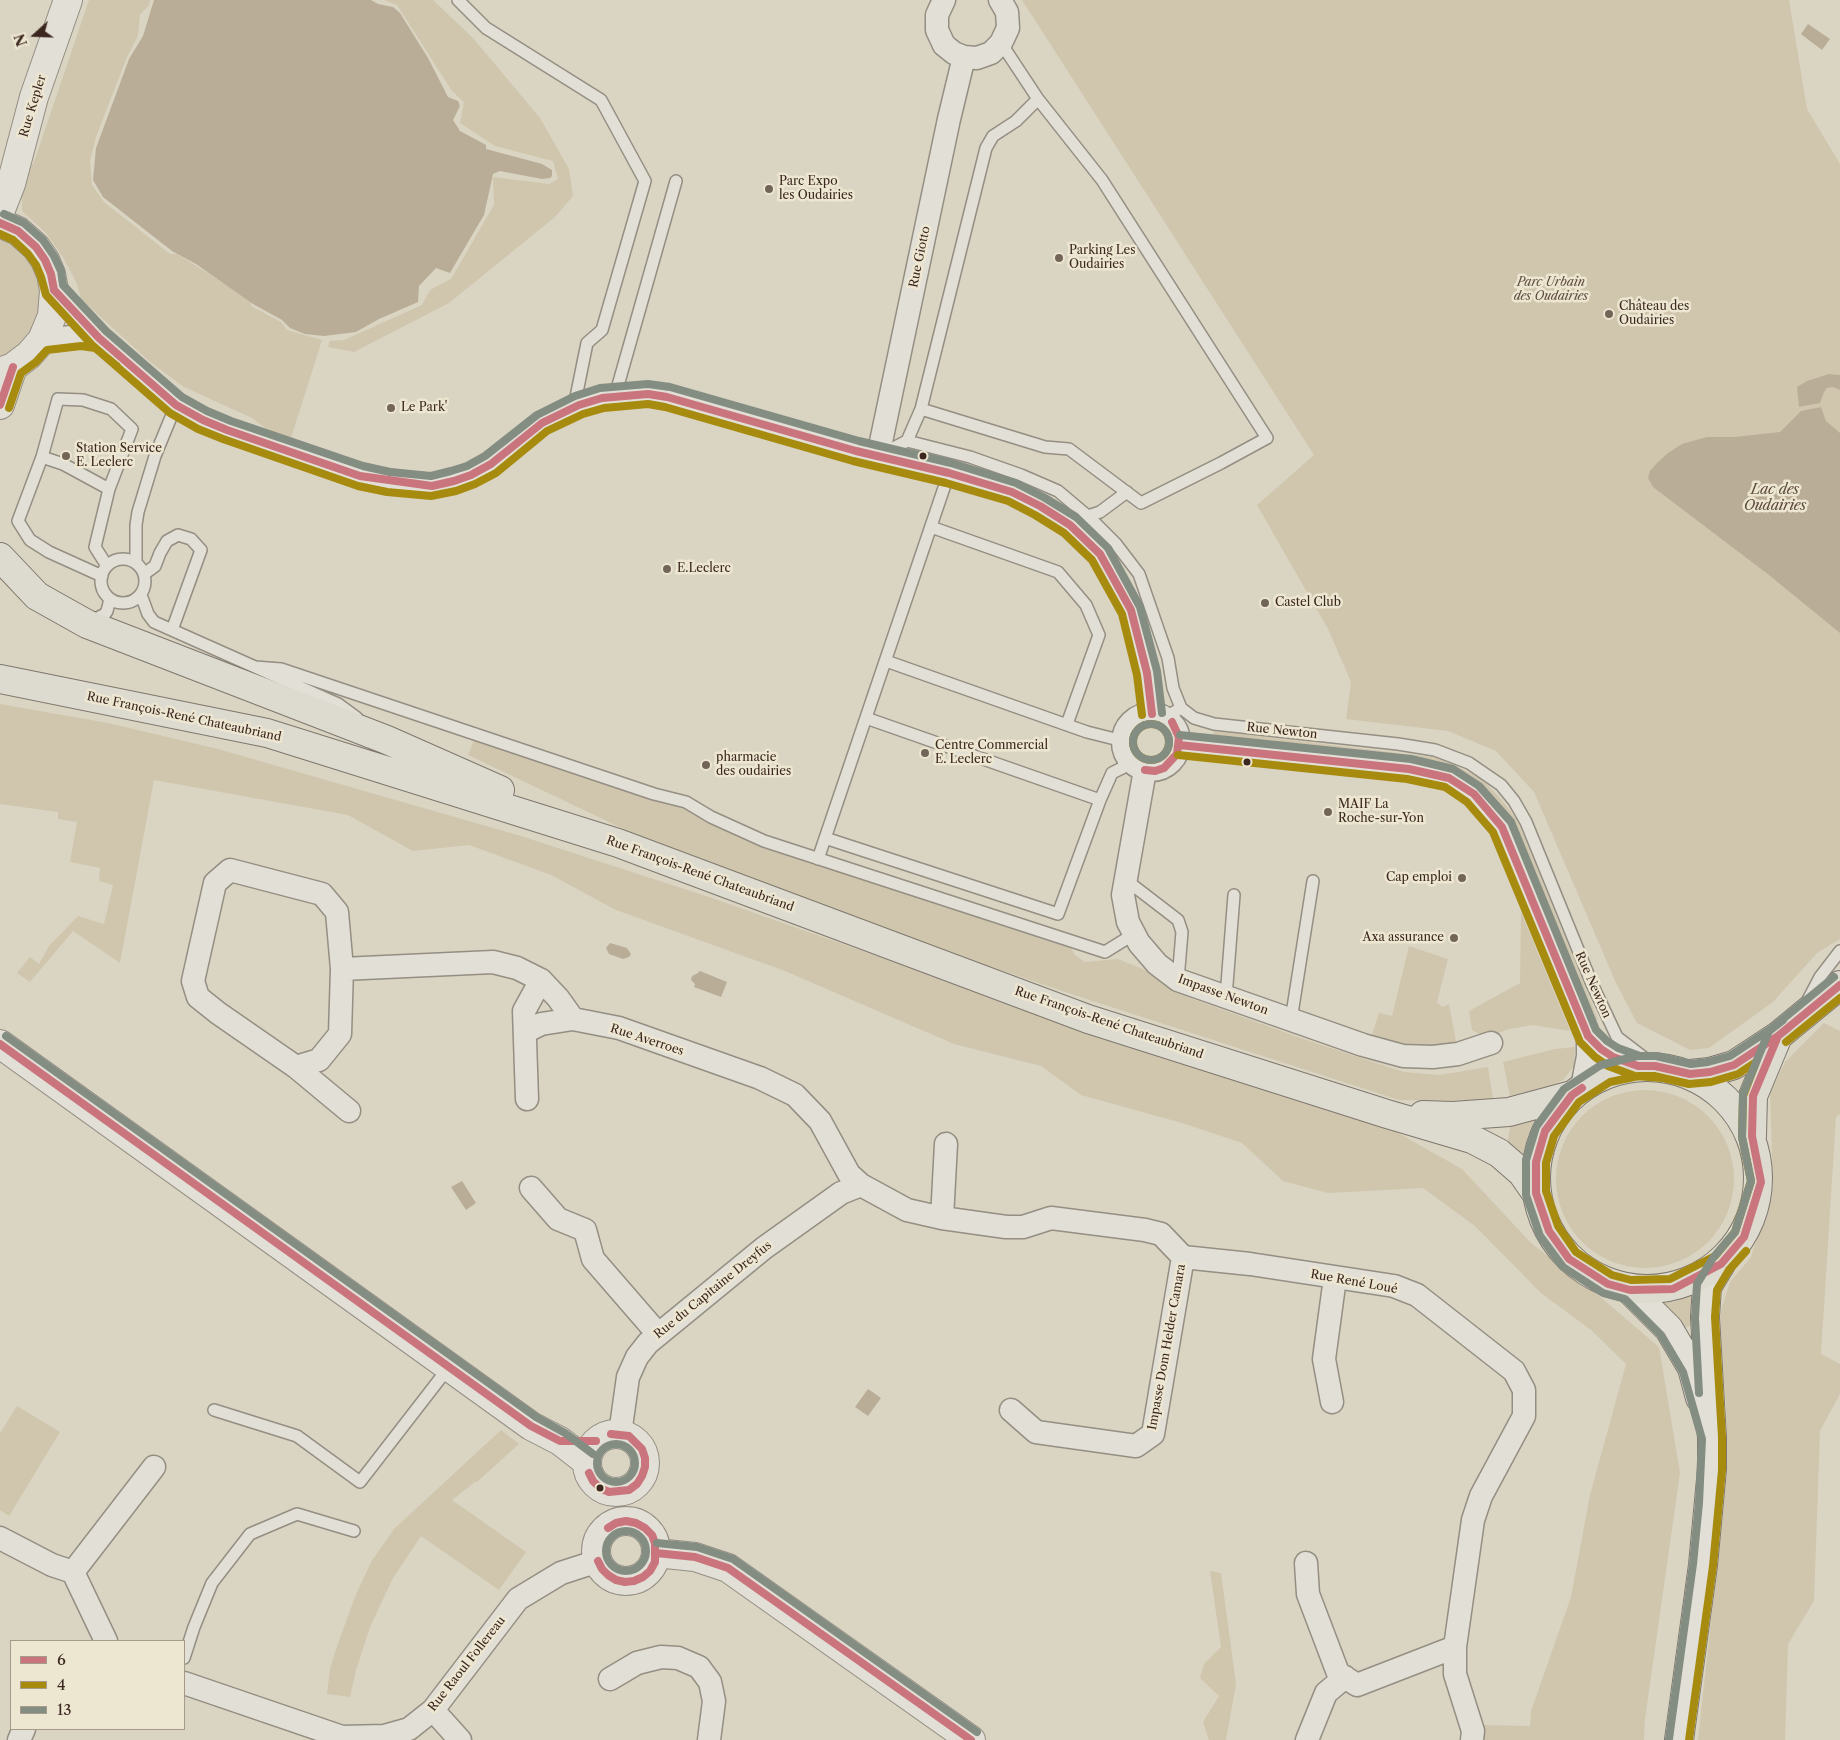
<!DOCTYPE html>
<html>
<head>
<meta charset="utf-8">
<style>
  body { margin:0 }
  #map { position:relative; width:1840px; height:1740px; overflow:hidden; background:#dad4c2; font-family:"Libre Caslon Text",serif }
  canvas { display:block }
  .legend { position:absolute; left:10px; top:1640px; width:175px; height:90px; box-sizing:border-box; background:#ede6d1; border:1px solid #a69a8a; margin:0; padding:6px 9px; list-style:none; font-size:15px; color:#3b271f }
  .legend li { display:flex; align-items:center; gap:10px; height:25px }
  .legend b { width:25px; border:1px solid #a69a8a }
  .north { position:absolute; left:10px; top:10px; width:50px; height:50px; -webkit-text-stroke:4px #ede6d1; paint-order:stroke; rotate:250deg; font-size:14px; font-weight:700; line-height:20px; text-align:center; color:#3b271f }
  .north::after { content:''; display:block; margin:auto; width:18px; height:22px; background:#3b271f; clip-path:polygon(50% 0,100% 100%,50% 72%,0 100%) }
</style>
</head>
<body>
<div id="map">
<canvas width="1840" height="1740"></canvas>
<ul class="legend">
<li><b style="height:6px;background:#ca757d"></b>6</li>
<li><b style="height:6px;background:#a78b0e"></b>4</li>
<li><b style="height:6px;background:#848d82"></b>13</li>
</ul>
<div class="north">N</div>
</div>
<script>
const c = document.querySelector('canvas').getContext('2d');
c.lineJoin = 'round';
function paint(path, color) { c.fillStyle = color; c.fill(path, 'evenodd'); }
const toPath = rows => new Path2D(rows.map(r => 'M' + r).join(''));
function strokePath(path, color, width, dash) { c.strokeStyle = color; c.lineWidth = width; c.lineCap = dash ? 'butt' : 'round'; c.setLineDash(dash || []); c.stroke(path); }
function label(font, color, halo, rows, align = 'center') {
  c.font = font + ' "Libre Caslon Text",serif'; c.lineWidth = 5; c.setLineDash([]); c.textBaseline = 'middle'; c.strokeStyle = halo; c.fillStyle = color; for (const [text, x, y, turn = 0] of rows) {
    c.save(); c.translate(x, y); c.rotate((+turn || 0) * Math.PI / 180); c.textAlign = isNaN(turn) ? turn : align; if (halo) c.strokeText(text, 0, 0); c.fillText(text, 0, 0); c.restore();
  }
}
paint(toPath([
  [89,0,150,0,149,5,140,15,138,36,127,57,96,137,90,161,92,185,104,202,170,254,177,254,251,300,251,306,281,322,287,330,322,340,290,441,277,437,252,418,184,387,149,361,81,299,77,284,63,257,45,232,22,211,22,191,24,176,34,162],
  [384,0,433,0,473,38,540,118,569,169,573,196,555,217,449,303,354,352,328,347,330,341,344,340,422,305,430,290,451,279,494,205,493,177,549,184,558,179,553,161,495,146,460,123,464,102,452,91,397,5],
  [1022,0,1789,0,1807,109,1840,164,1840,939,1817,953,1773,1002,1709,1048,1690,1050,1637,1023,1616,983,1534,792,1496,751,1448,731,1346,719,1351,682,1328,629,1257,505,1314,455],
  [0,232,23,247,43,288,35,331,21,349,0,361],
  [0,704,108,723,218,749,521,836,709,897,1059,1020,1366,1115,1462,1169,1531,1243,1592,1290,1659,1347,1680,1473,1645,1719,1644,1740,1481,1740,1482,1725,1530,1726,1531,1711,1571,1597,1590,1495,1626,1364,1591,1330,1541,1293,1475,1226,1423,1188,1328,1193,1283,1181,1242,1143,1182,1123,1081,1095,1041,1066,954,1044,785,971,616,910,551,875,469,845,413,851,348,815,154,780,120,963,73,931,30,982,17,973,30,957,39,964,49,946,78,916,104,924,113,885,99,881,100,868,70,862,77,822,58,819,58,812,0,804],
  [1214,731,1441,758,1482,779,1501,799,1517,820,1598,1019,1593,1021,1513,826,1496,801,1481,784,1445,765,1381,755,1213,737],
  [474,740,702,814,834,860,1064,935,1075,955,1085,962,1118,959,1145,970,1190,998,1309,1041,1404,1072,1439,1075,1488,1067,1493,1099,1450,1101,1399,1100,1074,995,846,917,668,850,468,755],
  [1521,912,1570,1031,1533,1025,1509,1029,1486,1038,1472,1030,1469,1011,1520,983],
  [1409,946,1448,959,1437,1002,1442,1007,1449,1004,1456,1041,1449,1047,1422,1050,1374,1042,1372,1035,1379,1013,1392,1016],
  [1824,1023,1840,1031,1840,1114,1836,1117,1821,1354,1840,1364,1840,1394,1820,1431,1814,1601,1788,1644,1785,1740,1698,1740,1727,1472,1726,1407,1720,1336,1721,1310,1730,1282,1751,1257,1773,1188,1770,1093,1785,1062],
  [1575,1047,1574,1066,1563,1080,1540,1092,1511,1101,1503,1062,1555,1049],
  '1556 1179a89 89 0 1 1 178 0a89 89 0 1 1-178 0Z',
  [1537,1115,1528,1135,1521,1160,1506,1147,1512,1120],
  [1699,1292,1697,1323,1677,1331,1655,1304,1673,1302],
  [17,1406,60,1432,9,1516,0,1510,0,1433],
  [501,1430,519,1444,477,1482,475,1482,452,1500,526,1552,499,1590,421,1536,393,1578,370,1627,356,1670,350,1697,327,1694,330,1669,337,1646,355,1597,371,1562,394,1529],
  [1210,1571,1221,1573,1236,1684,1226,1740,1209,1740,1203,1722,1219,1696,1200,1678,1204,1664,1221,1647]
]), '#d0c6ae');
paint(toPath([
  [154,0,371,0,378,4,393,7,400,13,428,58,448,97,458,101,460,106,453,120,460,131,486,145,486,149,542,164,552,170,552,176,550,178,542,179,500,171,493,174,484,215,471,237,450,273,436,268,419,286,418,302,379,319,356,332,324,336,305,334,290,328,282,320,253,304,196,264,172,251,103,197,93,180,96,148,129,59,143,36],
  [1808,24,1830,39,1822,50,1801,34],
  [1829,374,1840,375,1840,390,1833,387,1827,388,1824,392,1820,403,1799,407,1797,387,1807,381],
  [1821,407,1826,421,1840,433,1840,633,1769,575,1653,487,1648,478,1650,471,1657,463,1668,453,1682,444,1707,437,1734,437,1780,432,1801,411],
  [610,943,627,948,631,954,629,957,623,959,609,954,606,948],
  [700,971,727,982,721,997,694,987,695,984,691,980,692,976,698,973],
  [462,1181,476,1203,466,1210,451,1187],
  [868,1389,881,1398,868,1416,855,1407]
]), '#b9ad97');
const service = toPath([
  [458,0,486,28,601,100,645,181,602,330,587,343,574,407],
  [1001,43,1038,99],
  [1038,99,1102,180,1267,438,1221,463,1141,503,1069,449,1045,447,921,409,986,148,993,136,1016,121,1038,99],
  [615,396,676,181],
  [907,441,921,409],
  [880,455,907,441,970,457,1021,475,1058,491,1090,518,1116,544,1139,574,1168,658,1173,688,1181,708,1194,718,1214,724,1398,744,1435,750,1469,763,1501,785,1514,801,1526,822,1592,984,1617,1037,1655,1066],
  [42,457,58,399,83,400,111,409,132,429,109,489],
  [1082,518,1100,512,1127,492],
  [931,527,1058,572,1086,605,1099,635,1067,724],
  '101 581a22 22 0 1 1 44 0a22 22 0 1 1-44 0Z',
  [136,562,136,525,138,512,155,456,176,405],
  [144,574,155,566,160,553,167,541,178,535,191,539,201,550,172,630],
  [102,576,49,552,30,540,18,521,42,457,63,464,109,489,95,547,107,566],
  [141,595,148,614,154,622,338,704,357,718],
  [90,622,105,614,107,611,110,599],
  [886,661,1087,732,1123,741],
  [255,667,281,669,654,794,686,802,711,817,764,841,1105,952,1134,934],
  [1166,717,1181,708],
  [866,718,1100,800,1112,773,1132,763],
  [825,838,1058,914,1100,800],
  [818,859,949,473],
  [1126,880,1178,920,1182,932,1178,980],
  [1226,997,1234,895],
  [1807,1002,1820,977,1840,951],
  [1291,1020,1313,881],
  [214,1410,297,1436,360,1482,449,1367],
  [184,1658,194,1627,212,1583,250,1534,297,1514,354,1531]
]);
const minor = toPath([
  [944,0,937,15,937,30,944,45,954,53,964,57,977,58,991,53,1001,43,1008,28,1007,12,1000,0],
  [54,290,99,338,176,405,203,420,227,430,360,476,375,479,432,486,454,481,471,475,491,464,542,423,579,405,602,398,648,394,667,397,856,451,949,473,1012,492,1040,506,1070,525,1100,554,1131,610,1147,673,1152,714],
  [42,340,81,336,99,338],
  [878,456,949,119,964,57],
  '1123 742a28 28 0 1 1 56 0a28 28 0 1 1-56 0Z',
  [1179,745,1409,769,1449,778,1474,794,1502,827,1585,1030,1588,1036,1588,1056,1582,1088],
  [1145,770,1123,895,1128,922,1139,943,1157,964,1178,980,1363,1045,1403,1056,1433,1057,1458,1054,1491,1043],
  [342,969,493,962,517,968,541,980,558,998,573,1019,619,1028,760,1078,795,1095,820,1121,849,1174,861,1185,907,1210,942,1218,1006,1227,1023,1227,1051,1218,1145,1230,1161,1234,1183,1257,1250,1264,1394,1286,1417,1295,1514,1371,1524,1390,1524,1416,1481,1496,1473,1520,1455,1647,1455,1674,1473,1731,1472,1740],
  [525,1032,541,1024,573,1019],
  [1588,1036,1601,1049,1613,1057,1638,1066],
  [296,1067,319,1060,340,1034,342,969,337,912,322,894,230,870,215,883,193,981,198,997,218,1013,296,1067,349,1111],
  [527,1099,524,1011,541,980],
  [531,1188,558,1219,585,1230,593,1259,658,1334],
  [942,1218,946,1144],
  [1332,1402,1324,1359,1335,1278],
  [1011,1410,1036,1432,1136,1446,1153,1434,1183,1257],
  [620,1434,628,1377,637,1357,648,1343,764,1248,841,1193,861,1185],
  [0,1538,52,1565,73,1572,106,1641],
  [1306,1563,1308,1594,1338,1673,1357,1685,1455,1647],
  [73,1572,154,1467],
  [610,1679,637,1663,661,1657,678,1658,699,1667,710,1682,714,1701,709,1740],
  [184,1683,342,1737,384,1736,409,1729,433,1710,518,1599,561,1573,598,1561],
  [433,1710,460,1740],
  [19,1740,24,1729],
  [1307,1740,1326,1693,1345,1677]
]);
const tertiary = toPath([
  [0,212,11,184,34,97,68,0],
  [0,223,18,231,36,247,45,260,51,274,54,290,52,316,42,340,29,355,13,367,0,372],
  [0,405,13,367],
  [0,1044,531,1426,560,1441,587,1462],
  '587 1463a29 29 0 1 1 58 0a29 29 0 1 1-58 0Z',
  '596 1551a30 30 0 1 1 60 0a30 30 0 1 1-60 0Z',
  [656,1553,695,1557,728,1568,971,1740]
]);
const secondary = toPath([
  [1630,1290,1669,1329,1692,1368,1700,1398],
  [1679,1740,1703,1565,1712,1469,1712,1438,1705,1317,1707,1287,1721,1264]
]);
const primary = toPath([
  [0,557,37,596,87,624,387,740,500,790],
  [0,679,267,733,618,843,1088,1019,1387,1114,1472,1139,1499,1153,1522,1173,1536,1193],
  '1536 1178a111 111 0 1 1 222 0a111 111 0 1 1-222 0Z',
  [1690,1074,1710,1072,1734,1065,1778,1036,1840,985],
  [1423,1115,1453,1116,1509,1112,1572,1095],
  [1752,1136,1753,1096,1778,1036]
]);
strokePath(service, '#948e83', 14);
strokePath(minor, '#948e83', 25);
strokePath(tertiary, '#948e83', 30);
strokePath(secondary, '#7e776d', 30);
strokePath(primary, '#7e776d', 30);
strokePath(service, '#e2dfd6', 11);
strokePath(minor, '#e2dfd6', 22);
strokePath(tertiary, '#e2dfd6', 28);
strokePath(secondary, '#e2dfd6', 28);
strokePath(primary, '#dddad0', 28);
strokePath(toPath([
  [0,223,18,231,36,247,45,260,51,274,54,290],
  [54,290,99,338,176,405,203,420,227,430,360,476,432,486,454,481,471,475,491,464,542,423,579,405,602,398,648,394,667,397,856,451,949,473,1012,492,1040,506,1070,525,1100,554,1131,610,1147,673,1152,714],
  [0,405,13,367],
  [1179,745,1409,769,1449,778,1474,794,1502,827,1588,1036,1601,1049,1613,1057,1638,1066,1655,1066,1690,1074,1710,1072,1734,1065,1778,1036,1840,985],
  [1145,770,1155,771,1164,768,1177,754,1179,737,1172,722],
  [0,1044,531,1426,560,1441,596,1441],
  [1582,1088,1572,1095,1545,1131,1536,1162,1536,1193,1549,1231,1569,1259,1608,1284,1630,1290,1673,1289,1721,1264,1744,1237,1761,1182,1752,1136,1753,1096,1778,1036,1788,1028],
  [589,1473,593,1481,600,1488,609,1492,629,1490,637,1484,642,1476,645,1467,645,1458,642,1449,629,1436,611,1434],
  [656,1553,695,1557,728,1568,971,1740],
  [598,1561,602,1569,608,1575,616,1580,625,1582,634,1581,643,1577,650,1571,655,1562,655,1543,652,1535,645,1528,636,1523,626,1521,616,1523,608,1528]
]), '#ca757d', 8);
strokePath(toPath([
  [0,234,13,240,28,254,36,265,41,277,46,295,92,345,170,413,198,429,223,439,358,486,387,492,431,496,456,491,475,484,496,473,547,431,583,414,604,408,648,404,665,407,853,461,946,483,1008,501,1035,515,1064,533,1092,560,1122,614,1137,675,1142,715],
  [9,408,21,373,36,362,47,350,81,346,95,348,117,366],
  '1133 742a18 18 0 1 1 36 0a18 18 0 1 1-36 0Z',
  [1178,755,1407,779,1445,787,1467,802,1493,832,1580,1042,1595,1057,1608,1066,1635,1076,1662,1078],
  [1786,1042,1840,998],
  [1756,1062,1743,1096,1742,1137,1751,1181,1735,1232,1715,1256,1670,1279,1631,1280,1612,1275,1576,1252,1558,1226,1546,1191,1546,1163,1554,1136,1579,1102,1610,1082,1639,1076,1654,1076,1689,1084,1711,1082,1738,1074,1756,1062],
  [1689,1740,1713,1566,1722,1470,1722,1437,1715,1317,1717,1290,1729,1270,1746,1251]
]), '#a78b0e', 8);
strokePath(toPath([
  [4,214,24,223,43,240,54,256,61,271,63,285,106,331,182,397,207,411,231,421,363,466,390,472,431,476,451,471,467,466,485,456,537,415,575,396,600,388,648,384,670,387,859,441,951,463,1016,483,1045,498,1076,517,1108,548,1140,607,1157,671,1162,713],
  '1133 742a18 18 0 1 1 36 0a18 18 0 1 1-36 0Z',
  [1180,735,1411,759,1453,769,1479,786,1511,822,1596,1030,1607,1041,1618,1048,1640,1056,1656,1056,1666,1058],
  [6,1036,536,1417,565,1433,593,1454],
  [1699,1393,1695,1318,1697,1284,1713,1258,1735,1232,1751,1181,1742,1137,1743,1094,1769,1031,1783,1020],
  '597 1463a19 19 0 1 1 38 0a19 19 0 1 1-38 0Z',
  '606 1551a20 20 0 1 1 40 0a20 20 0 1 1-40 0Z',
  [657,1543,697,1547,733,1559,977,1732],
  [1669,1739,1693,1564,1699,1503,1702,1439,1683,1372,1661,1335,1625,1299,1603,1293,1563,1267,1540,1236,1526,1195,1526,1160,1536,1127,1564,1089,1601,1065,1637,1056,1656,1056,1691,1064,1708,1062,1730,1056,1772,1028,1834,977]
]), '#848d82', 8);
for (const [x, y, r, color] of [
  [769,189,5,"#736458"],
  [1059,258,5,"#736458"],
  [1609,314,5,"#736458"],
  [391,408,5,"#736458"],
  [66,456,5,"#736458"],
  [923,456,4.5,"#3b271f"],
  [667,569,5,"#736458"],
  [1265,603,5,"#736458"],
  [925,753,5,"#736458"],
  [1247,762,4.5,"#3b271f"],
  [706,765,5,"#736458"],
  [1328,812,5,"#736458"],
  [1462,878,5,"#736458"],
  [1454,938,5,"#736458"],
  [600,1488,4.5,"#3b271f"]
]) { const dot = new Path2D(); dot.arc(x, y, r, 0, 2 * Math.PI); c.fillStyle = color; c.fill(dot); strokePath(dot, '#ede6d1', 2); }
label('12px', '#3b271f', '#ede6d1', [
  ["Rue Kepler",33,106,-73],
  ["Rue Giotto",920,257,-78],
  ["Rue François-René Chateaubriand",184,717,12],
  ["Rue Newton",1282,731,6],
  ["Rue François-René Chateaubriand",700,874,20],
  ["Rue Newton",1593,985,66],
  ["Impasse Newton",1223,995,20],
  ["Rue François-René Chateaubriand",1109,1023,19],
  ["Rue Averroes",647,1040,18],
  ["Rue René Loué",1354,1282,10],
  ["Rue du Capitaine Dreyfus",713,1290,-39],
  ["Impasse Dom Helder Camara",1167,1347,-80],
  ["Rue Raoul Follereau",467,1664,-52]
]);
label('12px', '#3b271f', '#ede6d1', [
  ["Parc Expo",779,182],
  ["les Oudairies",779,196],
  ["Parking Les",1069,251],
  ["Oudairies",1069,265],
  ["Château des",1619,307],
  ["Oudairies",1619,321],
  ["Le Park'",401,408],
  ["Station Service",76,449],
  ["E. Leclerc",76,463],
  ["E.Leclerc",677,569],
  ["Castel Club",1275,603],
  ["Centre Commercial",935,746],
  ["E. Leclerc",935,760],
  ["pharmacie",716,758],
  ["des oudairies",716,772],
  ["MAIF La",1338,805],
  ["Roche-sur-Yon",1338,819],
  ["Cap emploi",1452,878,"right"],
  ["Axa assurance",1444,938,"right"]
], 'left');
label('italic 12px', '#5e4c3f', '#ede6d1', [
  ["Parc Urbain",1551,283],
  ["des Oudairies",1551,297]
]);
label('italic 14px', '#5d4a3d', '#ede6d1', [
  ["Lac des",1775,490],
  ["Oudairies",1775,506]
]);
</script>
</body>
</html>
